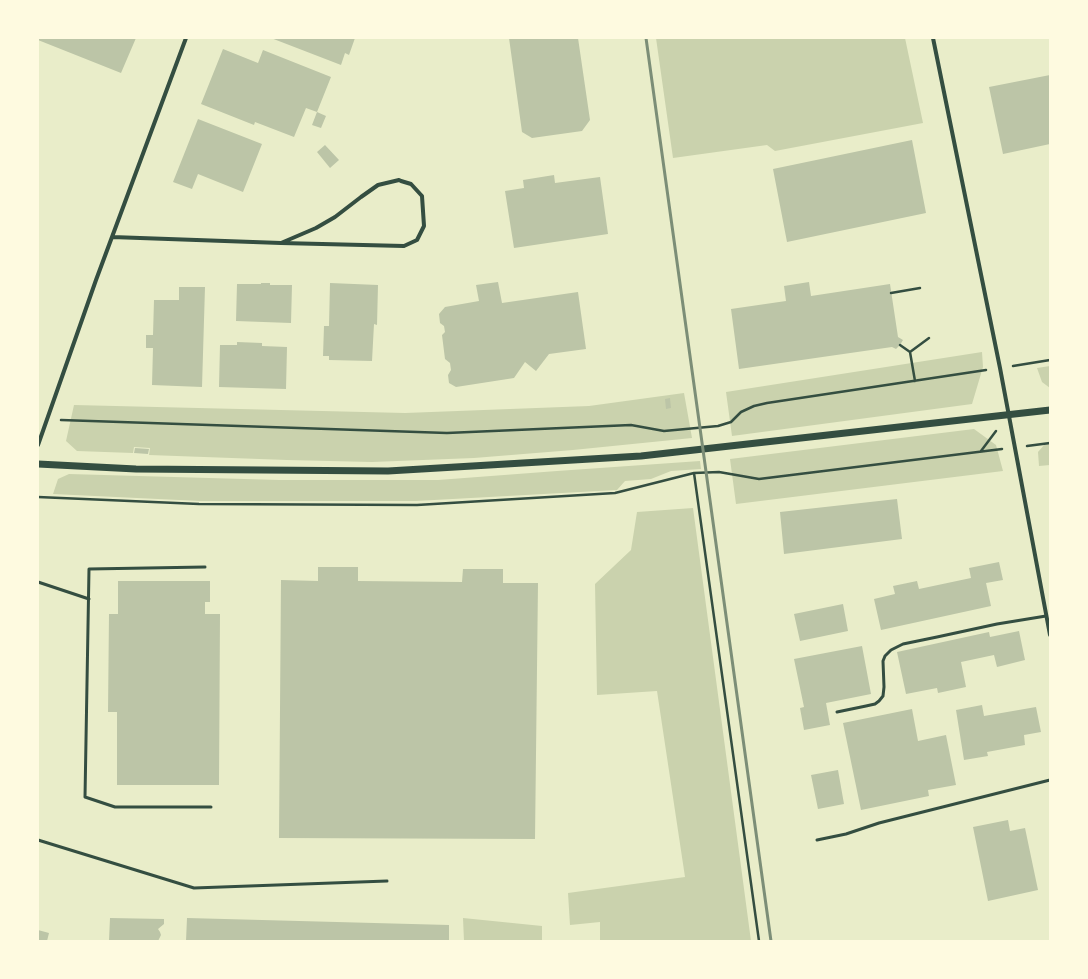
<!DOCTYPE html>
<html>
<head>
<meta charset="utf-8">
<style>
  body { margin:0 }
  #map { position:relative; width:1088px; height:979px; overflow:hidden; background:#e9edc9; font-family:"Titillium Web",sans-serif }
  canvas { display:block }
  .frame { position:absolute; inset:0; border:39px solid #fefae0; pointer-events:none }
</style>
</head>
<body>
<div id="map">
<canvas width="1088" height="979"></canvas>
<div class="frame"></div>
</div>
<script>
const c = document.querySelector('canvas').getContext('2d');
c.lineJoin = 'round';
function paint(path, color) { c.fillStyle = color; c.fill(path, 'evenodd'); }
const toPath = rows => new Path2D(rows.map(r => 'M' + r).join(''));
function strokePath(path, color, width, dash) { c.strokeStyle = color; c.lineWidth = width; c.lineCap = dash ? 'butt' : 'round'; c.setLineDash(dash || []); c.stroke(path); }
paint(toPath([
  [656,38,905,38,923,123,775,151,767,145,673,158],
  [982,352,983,367,972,404,732,436,726,392],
  [1050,366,1050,388,1042,382,1037,368],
  [684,393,692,438,573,450,474,458,372,462,287,460,149,455,150,448,134,447,133,453,77,451,66,441,74,405,405,413,589,406],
  [974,429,996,445,1003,471,736,504,730,459],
  [1045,444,1050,444,1050,465,1039,466,1038,452],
  [700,461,701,469,671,471,651,479,625,481,617,490,416,501,200,501,53,494,58,479,69,474,279,480,438,480,557,471],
  [693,508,751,941,600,941,600,922,570,925,568,893,685,877,657,691,597,695,595,584,631,550,637,512],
  [463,918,542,926,542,941,464,941]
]), '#cad2ad');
paint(toPath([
  [38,38,136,38,121,73,38,40],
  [271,38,355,38,349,55,345,53,341,65],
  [509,38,578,38,590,120,582,131,532,138,522,132],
  [223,49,258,63,263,50,331,77,317,112,306,108,294,137,255,122,254,125,201,104],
  [1050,75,1050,144,1003,154,989,87],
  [317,112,326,116,321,128,312,125],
  [198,119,262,144,243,192,198,174,192,189,173,182],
  [912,140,926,213,787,242,773,169],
  [325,145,339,160,330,168,317,152],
  [554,175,555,183,600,177,608,234,514,248,505,191,524,188,523,180],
  [498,282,502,303,578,292,586,349,549,354,536,371,525,362,514,378,456,387,449,383,448,375,451,370,450,363,445,359,442,335,445,332,444,326,440,323,439,314,445,307,479,301,476,285],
  [809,282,811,296,890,284,898,337,903,340,900,345,896,349,892,347,739,369,731,309,786,301,784,286],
  [261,283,270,283,270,285,292,285,291,323,236,321,237,284,261,284],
  [330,283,378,285,377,325,374,324,372,361,329,360,329,356,323,356,324,326,329,326],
  [179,287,205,287,202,387,152,385,153,348,146,348,146,335,153,335,154,300,179,300],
  [237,342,262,343,262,346,287,347,286,389,219,387,220,345,237,345],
  [670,398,671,408,666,409,665,399],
  [135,448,149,449,148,454,134,453],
  [897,499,902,539,784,554,780,512],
  [999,562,1003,580,986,583,991,606,881,630,874,599,895,594,893,586,917,581,919,589,971,578,969,568],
  [318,567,358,567,358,581,462,582,463,569,503,569,503,583,538,583,535,839,279,838,281,580,318,581],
  [118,581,210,581,210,602,205,602,205,614,220,614,219,785,117,785,117,712,108,712,109,614,118,614],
  [843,604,848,631,800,641,794,614],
  [1019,631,1025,660,997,667,994,655,961,662,966,687,938,693,937,688,906,694,897,652,989,632,990,637],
  [862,646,871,694,826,703,830,725,804,730,800,708,804,707,794,659],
  [982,705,984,716,1036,707,1041,732,1024,735,1025,745,987,752,988,756,964,760,956,710],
  [912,709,918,741,946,735,956,785,928,790,929,796,861,810,843,723],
  [838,770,844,804,818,809,811,775],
  [1008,820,1010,831,1025,828,1038,890,988,901,973,827],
  [110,918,164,919,164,924,158,929,160,932,161,935,158,941,109,941],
  [187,918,449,925,449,941,186,941],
  [38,930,49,933,47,941,38,941]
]), '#bcc5a7');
strokePath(toPath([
  [891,293,920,288],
  [900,345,910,352,929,338],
  [910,352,915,381],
  [1013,366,1050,360],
  [61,420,447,433,631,425,664,431,718,426,731,422,741,412,754,406,767,403,986,370],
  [1027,446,1050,443],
  [981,451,996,431],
  [694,473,759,941],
  [38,497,199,504,417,505,615,493,694,473,719,472,759,479,1002,449]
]), '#344e41', 2.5);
strokePath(toPath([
  [205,567,89,569,85,797,115,807,211,807],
  [38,582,89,599],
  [837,712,866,706,875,704,879,701,883,696,884,687,883,661,885,656,891,650,903,644,937,637,997,624,1046,616],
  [38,840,194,888,387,881],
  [817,840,846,834,879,823,1050,780]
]), '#344e41', 3);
strokePath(toPath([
  [933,38,1000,368,1050,635],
  [112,237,281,243,404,246,417,240,424,226,422,196,411,184,401,181,399,180,378,185,361,197,335,217,316,228,281,243],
  [38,445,96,280,186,38]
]), '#344e41', 4);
strokePath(toPath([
  [38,464,136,469,388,471,641,456,1050,410]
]), '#344e41', 7);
strokePath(toPath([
  [646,38,771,941]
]), '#7c8e77', 3);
</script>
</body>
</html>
